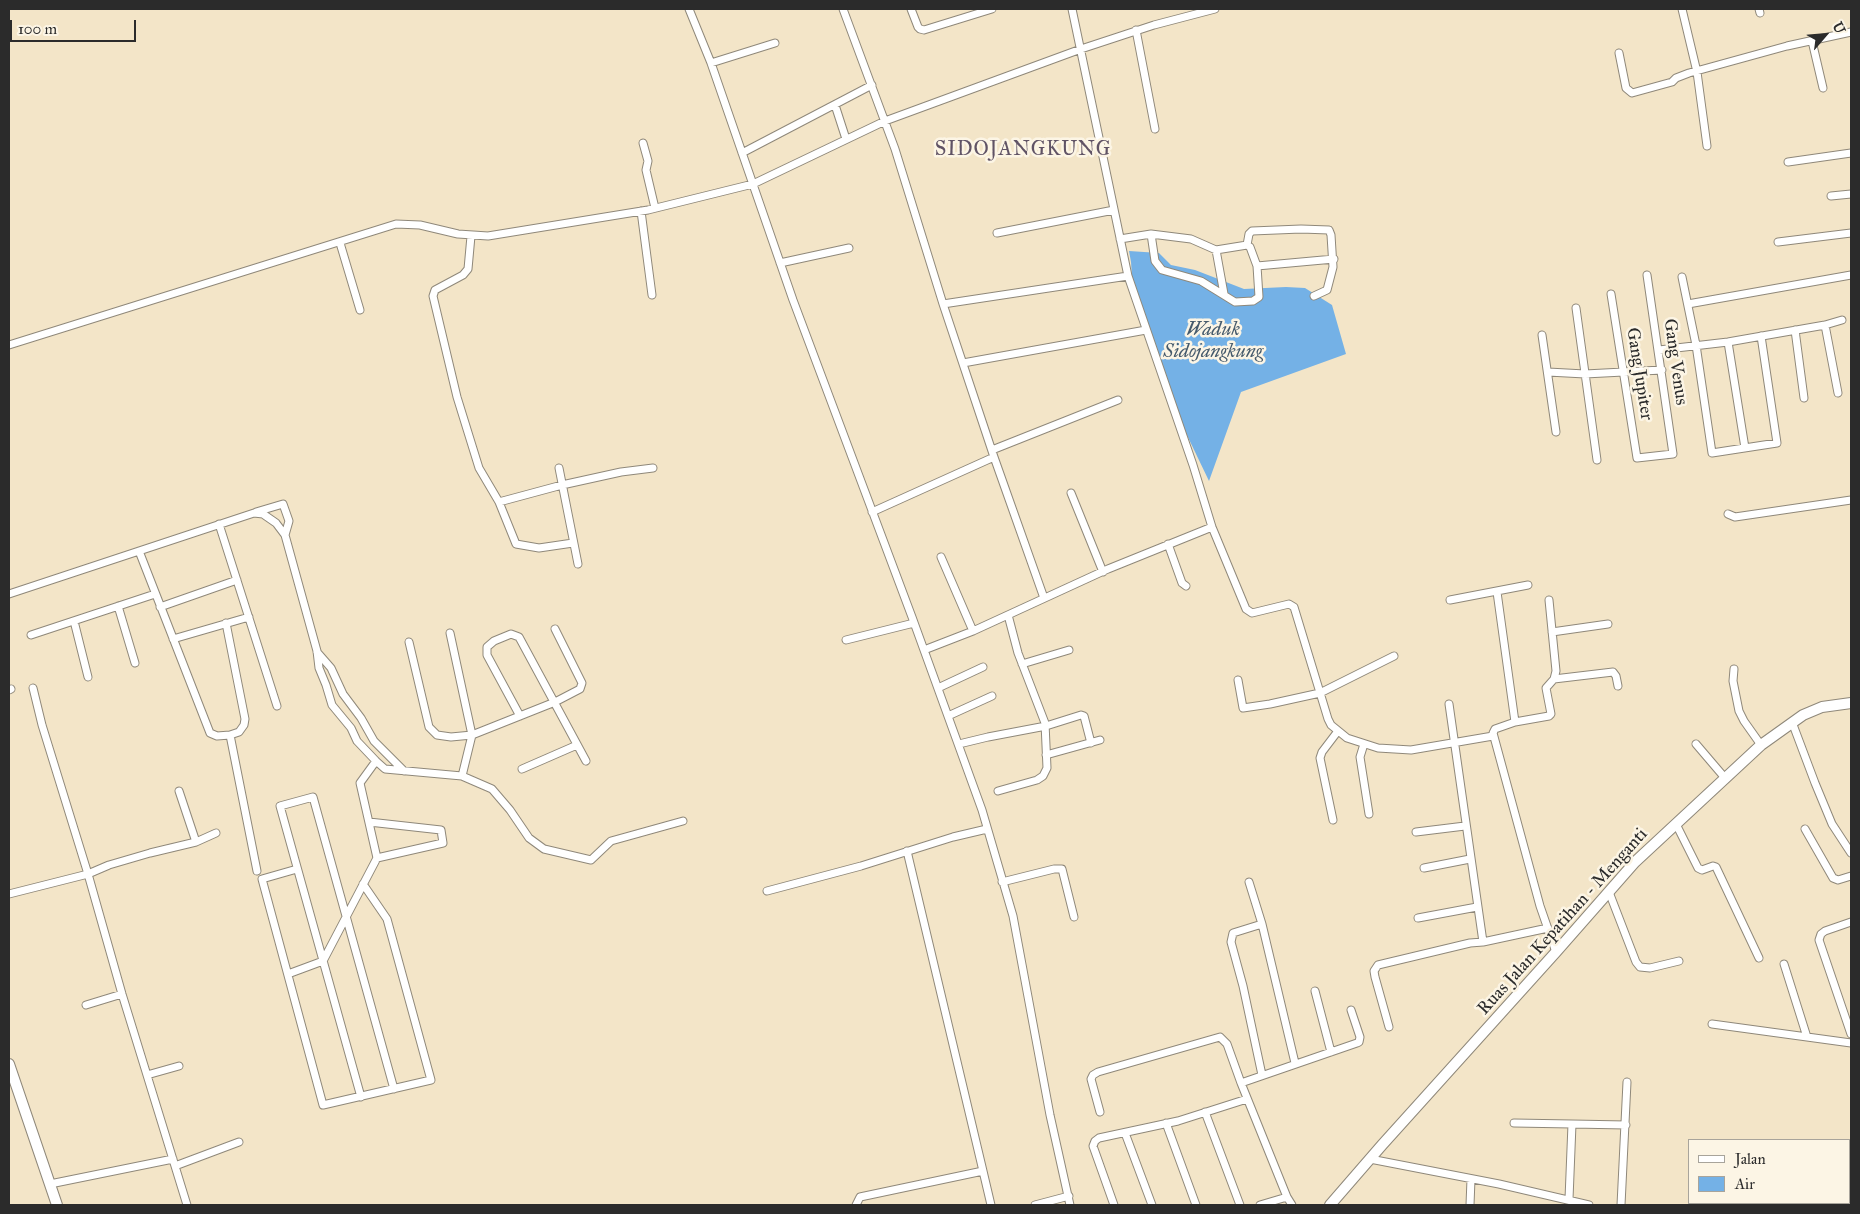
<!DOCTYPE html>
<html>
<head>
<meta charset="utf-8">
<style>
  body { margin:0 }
  #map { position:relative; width:1860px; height:1214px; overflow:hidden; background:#f3e5c8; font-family:"IM FELL Great Primer",serif }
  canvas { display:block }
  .frame { position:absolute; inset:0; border:10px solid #2b2b2b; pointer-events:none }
  .legend { position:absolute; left:1688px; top:1139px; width:162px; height:65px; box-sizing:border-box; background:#fcf5e5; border:1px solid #a8a49b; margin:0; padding:6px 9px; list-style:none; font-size:15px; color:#2b2b2b }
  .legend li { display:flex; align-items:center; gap:10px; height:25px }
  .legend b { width:25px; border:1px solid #a8a49b }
  .north { position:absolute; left:1800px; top:10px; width:50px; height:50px; -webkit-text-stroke:4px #fcf5e5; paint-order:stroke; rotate:63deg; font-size:14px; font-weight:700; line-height:20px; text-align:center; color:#2b2b2b }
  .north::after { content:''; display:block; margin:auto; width:18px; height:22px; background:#2b2b2b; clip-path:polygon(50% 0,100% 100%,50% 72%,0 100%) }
  .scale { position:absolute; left:10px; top:20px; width:126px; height:22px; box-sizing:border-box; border:2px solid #2b2b2b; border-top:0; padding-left:6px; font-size:15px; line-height:18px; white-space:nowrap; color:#2b2b2b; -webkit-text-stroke:4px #fcf5e5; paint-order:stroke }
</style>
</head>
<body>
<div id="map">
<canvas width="1860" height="1214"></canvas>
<div class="frame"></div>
<ul class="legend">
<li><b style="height:6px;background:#fff"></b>Jalan</li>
<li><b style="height:14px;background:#74b1e6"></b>Air</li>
</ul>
<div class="north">U</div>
<div class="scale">100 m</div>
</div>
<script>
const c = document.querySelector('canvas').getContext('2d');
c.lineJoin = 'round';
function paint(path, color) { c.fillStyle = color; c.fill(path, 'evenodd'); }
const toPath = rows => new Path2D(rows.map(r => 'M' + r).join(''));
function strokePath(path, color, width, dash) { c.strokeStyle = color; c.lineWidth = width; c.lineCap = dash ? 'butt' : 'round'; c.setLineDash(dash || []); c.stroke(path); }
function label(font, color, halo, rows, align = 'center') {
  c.font = font + ' "IM FELL Great Primer",serif'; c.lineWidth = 5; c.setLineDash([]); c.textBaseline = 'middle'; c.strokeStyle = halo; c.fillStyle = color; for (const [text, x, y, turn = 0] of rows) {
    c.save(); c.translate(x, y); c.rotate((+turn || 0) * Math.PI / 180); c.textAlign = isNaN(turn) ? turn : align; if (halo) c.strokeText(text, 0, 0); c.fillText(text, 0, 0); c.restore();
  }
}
paint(toPath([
  [1129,251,1159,253,1171,265,1195,270,1244,289,1286,287,1305,288,1332,305,1346,354,1241,392,1209,481,1172,404,1133,291,1131,262]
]), '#74b1e6');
const street = toPath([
  [689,9,711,63,793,300,912,617,982,810,1013,916,1050,1115,1070,1205],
  [843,9,895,149,943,304,994,457,1044,598],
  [911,9,918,27,920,29,924,30,992,9],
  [1072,9,1128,276,1193,465,1212,527,1246,609,1252,613,1289,604,1294,607,1328,719,1331,725,1347,738,1378,748,1411,750,1493,736],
  [1682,9,1697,72,1707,146],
  [1759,9,1760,13],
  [1136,30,1155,129],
  [1812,41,1823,88],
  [1619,53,1626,88,1632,93,1672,82,1676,78,1689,73,1787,46,1851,32],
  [711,63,775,43],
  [835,105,846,139],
  [643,143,648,161,646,170,655,208],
  [742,153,872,85],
  [1788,162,1851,153],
  [1831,196,1851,194],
  [641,211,652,295],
  [997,233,1114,210],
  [471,236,468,269,463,275,435,290,433,296,457,397,479,468,499,502,562,485,621,472,653,468],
  [1120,239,1151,234,1155,261,1162,270,1201,281,1235,302,1253,301,1259,297,1257,266,1250,247,1247,245,1216,250,1191,239,1151,234],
  [1778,242,1851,233],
  [340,243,360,310],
  [1247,245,1249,234,1252,231,1301,229,1329,230,1331,235,1333,267,1327,290,1314,296],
  [1216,250,1224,294],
  [780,263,849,248],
  [1257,266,1334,259],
  [1682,277,1696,345,1712,453,1777,443,1761,336],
  [1611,294,1637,458,1673,454,1647,275],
  [943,304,1128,276],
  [1688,304,1851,275],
  [1576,308,1597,460],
  [1825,325,1838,393],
  [1795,330,1804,398],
  [1542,335,1556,432],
  [1728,342,1745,448],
  [9,345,396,224,420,225,458,234,488,236,648,210,753,184,885,121,1081,49,1154,25,1215,9],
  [1659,350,1728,342,1825,325,1842,320],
  [963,363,1146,330],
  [1548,372,1585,374,1662,370],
  [992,450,1118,400],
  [559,468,578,564],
  [1071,493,1103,572],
  [499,502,516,544,539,548,573,543],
  [256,512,283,504,289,521,285,535],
  [872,512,994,457],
  [1728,514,1735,517,1851,500],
  [219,524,277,706],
  [1168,544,1182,583,1186,586],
  [139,551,210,733,217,736,230,735,257,871],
  [941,557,973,631],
  [1497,592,1515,722],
  [9,594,254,513,263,514,276,523,285,535,317,651,319,668,326,685,332,705,351,728,357,741,376,761,385,769,462,776,492,789,510,810,529,838,544,849,591,860,611,841,683,821],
  [1450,600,1528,585],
  [1549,600,1556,671,1554,679,1546,688,1551,714,1549,716,1515,722,1495,729,1493,733,1540,906,1556,952],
  [118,606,135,663],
  [160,607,237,580],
  [74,621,88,677],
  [226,623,245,719,244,725,239,732,230,735],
  [1552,632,1608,624],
  [450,633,472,735,462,776],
  [31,635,155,594],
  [173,639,249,617],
  [846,640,914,623],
  [409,642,429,727,437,735,451,737,472,735,555,702,580,689,582,683,555,629],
  [924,650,973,631,1108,569,1212,527],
  [317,652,331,668,343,694,361,718,374,741,404,771],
  [1022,664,1069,650],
  [1734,669,1733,681,1739,711,1744,721,1761,745],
  [1554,679,1613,672,1616,676,1618,686],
  [1238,680,1243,708,1270,704,1320,693,1394,656],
  [938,688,983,667],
  [9,690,11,689],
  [1449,704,1483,942],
  [520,716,487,655,487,647,494,641,511,634,519,637,586,761],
  [948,716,992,696],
  [1792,722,1815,783,1832,824,1851,853],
  [959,744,988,737,1046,726,1081,715,1084,716,1091,743],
  [1364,744,1360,757,1369,814],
  [1696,744,1725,778],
  [1046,755,1100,740],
  [522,769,577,745],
  [179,791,196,842],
  [998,791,1037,780,1043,776,1047,768,1045,723,1018,653,1008,615],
  [1333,820,1320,758,1322,752,1338,731],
  [369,822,441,830,443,843,377,858],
  [1676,824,1698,868,1702,870,1713,866,1716,867,1759,958],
  [1805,829,1833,878,1838,880,1851,876],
  [1416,832,1465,826],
  [1424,868,1470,859],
  [297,869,262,879,323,1105,431,1080,387,919,363,884],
  [1002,882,1054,869,1062,869,1074,917],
  [1249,882,1262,924,1295,1063],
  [767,891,861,866,953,837,987,829],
  [1609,892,1636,962,1640,967,1650,968,1679,961],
  [9,894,88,874,42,725,33,688],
  [1418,918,1477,907],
  [1851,922,1825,931,1821,934,1819,940,1851,1034],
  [1262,924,1233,933,1231,942,1243,986,1262,1075],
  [1784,964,1807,1037],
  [288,974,323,961,377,858,360,783,376,761],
  [1315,991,1331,1052],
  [86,1005,122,994],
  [1712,1024,1851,1043],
  [1389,1027,1375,977,1374,971,1378,965,1470,943,1483,942,1548,928],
  [147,1075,179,1066],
  [361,1097,280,806,313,797,394,1089],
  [1100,1112,1091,1079,1093,1075,1098,1072,1220,1037,1227,1044,1241,1083],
  [1205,1112,1240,1205],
  [1166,1123,1196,1205],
  [1514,1123,1572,1124],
  [1125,1133,1152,1205],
  [1370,1159,1499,1184,1589,1205],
  [175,1166,239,1142],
  [983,1171,991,1205],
  [50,1184,173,1159],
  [1569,1199,1572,1124,1626,1125],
  [187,1205,122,994,88,874,109,865,150,853,196,842,216,833],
  [856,1205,860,1197,983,1171,907,851],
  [1035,1205,1069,1196],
  [1114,1205,1093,1146,1095,1141,1099,1138,1178,1121,1247,1099],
  [1260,1205,1287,1197],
  [1292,1205,1287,1197,1241,1083,1357,1043,1359,1042,1360,1037,1351,1010],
  [1470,1205,1471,1179],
  [1621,1205,1627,1082]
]);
const secondary = toPath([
  [9,1064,57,1205],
  [1330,1205,1382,1145,1556,952,1635,862,1761,745,1803,715,1822,707,1851,703]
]);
strokePath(street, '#8f887a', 9);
strokePath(secondary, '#8f887a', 12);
strokePath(street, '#fff', 7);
strokePath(secondary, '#fff', 10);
label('18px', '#2b2b2b', '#fcf5e5', [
  ["Gang Venus",1675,362,82],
  ["Gang Jupiter",1639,374,81],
  ["Ruas Jalan Kepatihan - Menganti",1563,922,-48]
]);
label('italic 19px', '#455a6c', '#fcf5e5', [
  ["Waduk",1213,330],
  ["Sidojangkung",1213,352]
]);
c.letterSpacing = '1px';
label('20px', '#605365', '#fcf5e5', [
  ["SIDOJANGKUNG",1023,150]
]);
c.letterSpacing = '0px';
</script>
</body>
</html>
